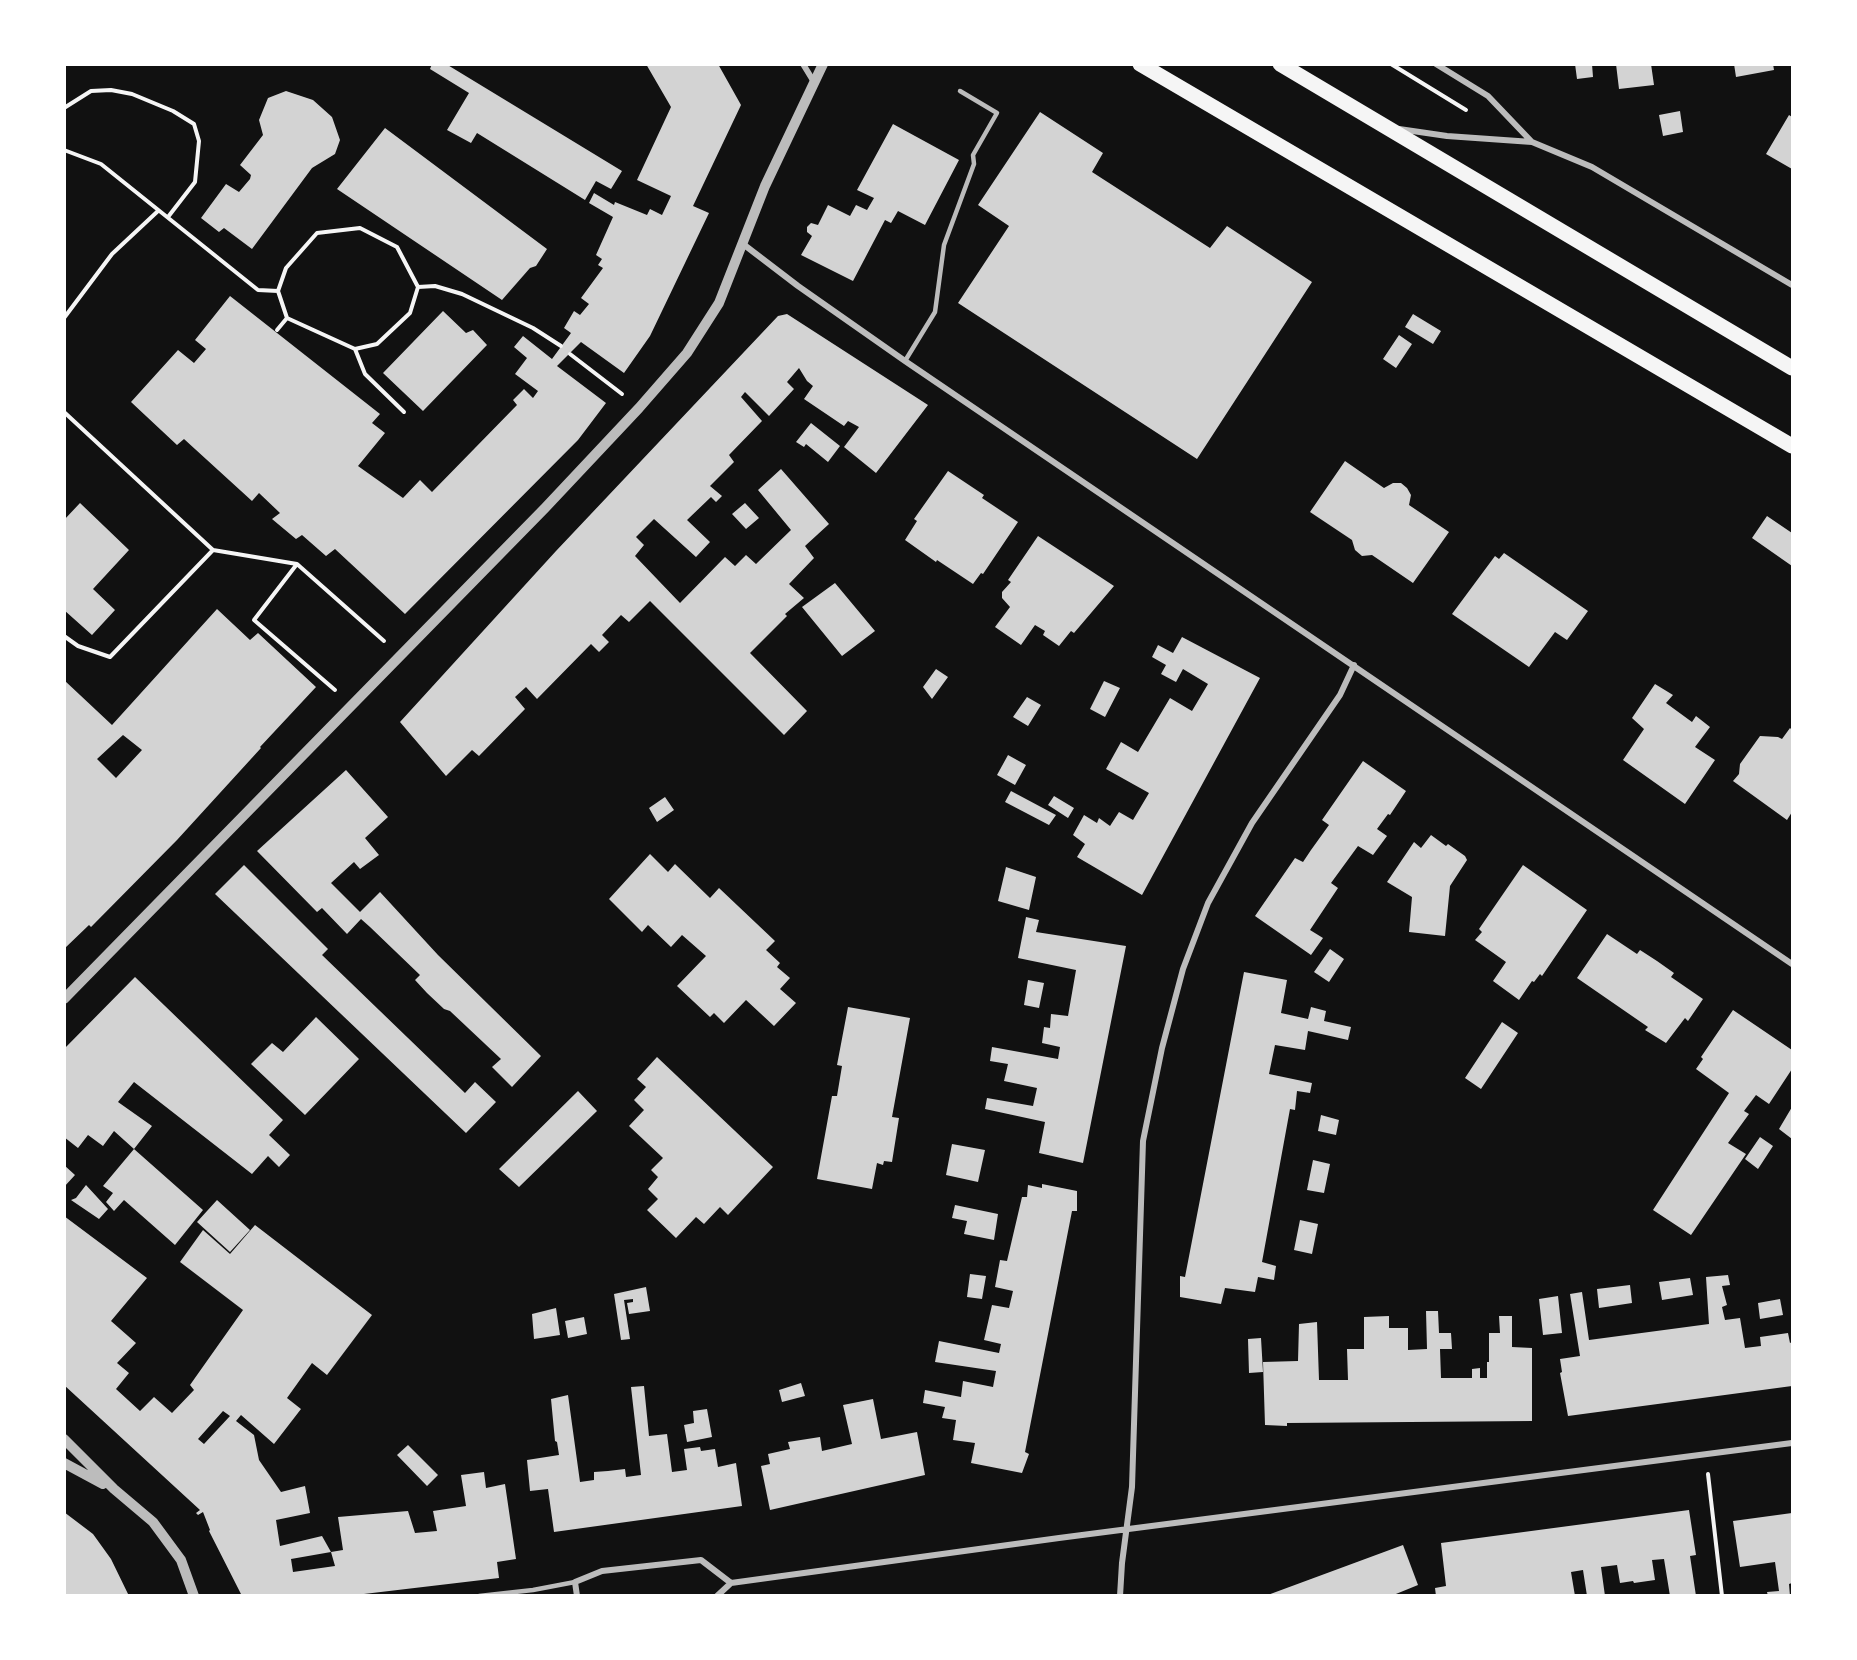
<!DOCTYPE html>
<html>
<head>
<meta charset="utf-8">
<style>
  body { margin:0 }
  #map { position:relative; width:1857px; height:1660px; overflow:hidden; background:#111; font-family:Poppins,sans-serif }
  canvas { display:block }
  .frame { position:absolute; inset:0; border:66px solid #fff; pointer-events:none }
</style>
</head>
<body>
<div id="map">
<canvas width="1857" height="1660"></canvas>
<div class="frame"></div>
</div>
<script>
const c = document.querySelector('canvas').getContext('2d');
c.lineJoin = 'round';
function paint(path, color) { c.fillStyle = color; c.fill(path, 'evenodd'); }
const toPath = rows => new Path2D(rows.map(r => 'M' + r).join(''));
function strokePath(path, color, width, dash) { c.strokeStyle = color; c.lineWidth = width; c.lineCap = dash ? 'butt' : 'round'; c.setLineDash(dash || []); c.stroke(path); }
paint(toPath([
  [432,64,446,64,622,171,611,189,596,181,585,200,477,133,471,143,447,130,469,93,430,69],
  [646,64,718,64,741,105,693,206,709,213,650,336,624,373,581,342,557,366,606,403,578,440,405,614,335,549,326,556,302,535,296,539,272,519,280,513,259,493,252,501,184,439,177,445,131,402,178,350,194,363,206,349,195,340,230,296,380,414,372,423,385,433,358,466,403,498,420,480,432,492,517,405,513,400,524,389,533,398,538,391,515,374,527,358,514,347,523,336,552,359,571,333,564,328,574,311,580,315,589,304,581,298,603,268,598,265,602,259,596,255,613,217,589,203,594,193,614,205,615,202,647,215,650,209,662,215,671,196,637,180,671,107],
  [1575,64,1592,64,1593,77,1577,79],
  [1616,64,1651,64,1654,85,1619,89],
  [1734,64,1773,64,1774,70,1736,77],
  [286,91,313,100,332,117,340,140,335,154,312,168,252,249,224,228,219,232,201,218,226,184,239,192,250,179,251,175,240,165,263,135,259,120,268,98],
  [1680,111,1683,132,1663,136,1659,115],
  [1040,112,1103,153,1092,172,1210,248,1227,226,1312,282,1197,459,958,303,1009,226,978,205],
  [1789,115,1792,117,1792,169,1766,154],
  [893,124,959,160,925,225,898,211,891,223,885,220,853,281,801,255,812,236,807,232,807,227,811,223,818,225,828,205,850,216,856,205,867,210,874,198,857,190],
  [385,128,547,249,536,266,530,268,502,300,337,189],
  [443,311,466,333,473,330,487,345,423,411,383,373],
  [787,314,928,405,876,473,844,447,859,427,848,421,844,426,804,399,813,386,807,381,799,368,787,382,794,389,769,416,745,392,741,397,762,421,729,455,734,462,710,486,722,496,716,502,711,497,687,520,710,542,696,557,654,519,636,537,644,545,635,556,680,603,725,557,735,566,746,555,756,564,791,530,758,490,781,469,829,524,805,546,814,558,789,584,804,598,785,614,787,616,750,653,807,711,784,735,650,601,629,622,621,615,602,635,609,642,599,652,591,644,537,699,526,687,515,697,525,709,479,756,472,750,446,776,400,722,556,551,778,316],
  [1413,314,1441,331,1433,344,1405,327],
  [1399,335,1412,344,1396,368,1383,359],
  [811,423,840,446,828,462,806,444,804,447,796,442],
  [1345,461,1384,488,1393,483,1401,483,1407,488,1411,495,1409,505,1449,532,1413,583,1372,555,1362,556,1355,550,1352,540,1310,512],
  [948,471,984,495,982,498,1018,522,983,574,981,573,973,584,937,560,936,562,905,540,917,521,914,519],
  [80,503,129,550,93,589,115,610,92,635,64,610,64,520],
  [745,503,759,518,746,529,732,514],
  [1767,516,1792,533,1792,566,1752,538],
  [1038,536,1114,586,1074,633,1071,631,1059,646,1043,635,1045,631,1035,625,1021,645,995,627,1010,607,1002,598,1002,592,1011,582,1008,580],
  [1504,553,1588,611,1567,640,1555,632,1529,667,1452,614,1495,556,1499,559],
  [835,583,875,631,842,656,802,607],
  [217,609,250,640,258,633,316,687,260,747,261,748,177,840,94,924,91,927,89,925,64,949,64,680,112,725],
  [123,735,142,750,116,778,97,759],
  [1182,637,1260,678,1142,895,1077,857,1085,844,1073,835,1084,815,1097,823,1099,818,1110,826,1119,812,1133,820,1149,793,1106,769,1121,742,1138,752,1170,698,1192,711,1208,684,1183,669,1176,682,1161,674,1166,665,1152,657,1158,645,1173,653],
  [936,669,948,677,932,699,923,687],
  [1104,681,1120,688,1105,717,1090,709],
  [1655,684,1673,695,1666,703,1692,722,1696,716,1710,727,1695,747,1715,760,1685,804,1623,760,1644,729,1632,718],
  [1027,697,1041,705,1028,726,1013,717],
  [1790,728,1792,730,1792,812,1787,820,1733,781,1739,774,1740,764,1760,736,1778,737,1782,739],
  [1008,755,1026,765,1015,785,997,775],
  [1363,761,1406,791,1390,815,1388,814,1377,829,1387,836,1373,855,1358,846,1331,883,1338,888,1310,930,1323,938,1311,955,1255,916,1295,858,1303,862,1311,850,1329,825,1322,820],
  [346,770,388,817,365,838,379,855,360,869,354,862,331,883,360,912,380,892,438,955,541,1056,512,1087,492,1067,501,1059,450,1011,444,1009,427,993,415,980,420,975,370,927,361,919,347,934,322,908,317,912,257,851],
  [1011,791,1056,815,1049,825,1005,802],
  [1054,796,1074,808,1068,818,1048,805],
  [665,797,674,810,657,822,649,808],
  [1431,835,1446,846,1448,844,1465,856,1467,860,1450,886,1445,936,1409,932,1412,897,1387,882,1414,842,1421,848],
  [650,854,668,872,675,864,710,898,719,888,775,941,766,950,780,963,777,967,790,978,780,989,796,1003,774,1026,746,1000,724,1023,714,1013,710,1017,677,986,706,956,682,935,671,947,648,925,642,932,609,899],
  [244,865,328,949,322,955,465,1093,475,1082,496,1102,466,1133,215,894],
  [1523,865,1587,910,1542,976,1540,974,1534,982,1532,981,1519,1000,1493,981,1506,962,1475,940,1482,932,1479,929],
  [1006,867,1036,877,1029,910,998,901],
  [1026,917,1039,920,1036,932,1126,946,1083,1163,1039,1153,1045,1122,985,1109,987,1098,1033,1106,1037,1088,1004,1081,1008,1064,990,1061,992,1047,1058,1059,1060,1047,1042,1043,1044,1027,1050,1028,1051,1014,1068,1016,1076,970,1018,958],
  [1607,934,1637,954,1640,950,1657,961,1674,973,1671,977,1703,999,1688,1021,1685,1018,1666,1043,1645,1030,1648,1027,1577,978],
  [1330,949,1344,959,1329,982,1314,972],
  [1244,972,1287,980,1281,1013,1308,1019,1311,1007,1326,1011,1324,1021,1351,1027,1348,1040,1308,1031,1305,1050,1275,1045,1269,1074,1312,1083,1310,1093,1297,1091,1295,1110,1290,1109,1262,1262,1276,1266,1274,1280,1258,1277,1255,1292,1225,1288,1221,1304,1180,1297,1180,1276,1185,1277],
  [135,977,283,1120,269,1135,290,1155,279,1167,268,1156,252,1174,134,1082,118,1102,152,1126,134,1149,203,1210,175,1245,124,1200,114,1211,106,1202,113,1193,103,1186,134,1149,114,1131,103,1146,88,1135,78,1148,64,1137,64,1049],
  [1028,980,1044,983,1039,1008,1024,1005],
  [848,1007,910,1018,892,1117,899,1118,892,1162,884,1161,883,1165,877,1163,872,1189,817,1179,832,1096,837,1096,842,1066,837,1065],
  [1733,1010,1792,1050,1792,1069,1769,1104,1756,1095,1744,1111,1749,1114,1728,1143,1746,1154,1691,1235,1653,1210,1729,1093,1696,1069,1703,1059,1701,1057],
  [316,1017,359,1059,305,1115,251,1064,272,1043,283,1052],
  [1502,1022,1518,1033,1481,1089,1465,1078],
  [657,1057,773,1167,728,1215,720,1207,704,1224,696,1217,676,1238,647,1210,658,1199,648,1189,658,1177,651,1170,663,1158,629,1126,644,1110,634,1100,646,1087,637,1079],
  [578,1091,597,1111,519,1187,499,1169],
  [1792,1107,1792,1139,1779,1129],
  [1321,1115,1339,1120,1336,1135,1318,1131],
  [1760,1137,1773,1146,1758,1169,1745,1159],
  [952,1144,985,1150,978,1182,946,1175],
  [1313,1160,1330,1164,1324,1193,1307,1190],
  [64,1165,75,1175,64,1187],
  [1042,1184,1077,1191,1077,1211,1072,1211,1025,1452,1029,1454,1022,1473,971,1463,975,1443,953,1440,956,1420,942,1418,945,1407,923,1403,925,1390,961,1397,963,1381,993,1387,996,1371,935,1362,939,1341,999,1353,1001,1344,984,1340,992,1305,1009,1308,1013,1291,995,1287,1000,1260,1007,1261,1022,1197,1027,1197,1028,1185,1042,1188],
  [86,1185,108,1209,99,1219,71,1200,76,1198],
  [217,1200,250,1230,230,1252,197,1222],
  [955,1205,998,1214,994,1240,964,1234,967,1221,952,1218],
  [64,1216,147,1278,111,1321,136,1343,117,1363,129,1373,116,1389,140,1411,154,1397,172,1413,194,1390,190,1385,243,1310,180,1262,203,1230,230,1254,255,1225,372,1315,327,1375,312,1363,287,1398,301,1409,274,1444,241,1415,236,1421,254,1435,259,1460,281,1492,305,1486,310,1513,276,1520,280,1546,322,1536,331,1552,343,1550,338,1517,408,1511,415,1533,437,1531,433,1511,466,1506,461,1475,484,1472,486,1488,505,1484,516,1559,497,1562,499,1578,347,1596,242,1596,209,1531,210,1530,203,1512,198,1515,196,1513,200,1510,64,1385],
  [223,1411,230,1416,204,1444,198,1439],
  [331,1552,335,1566,293,1572,291,1559],
  [1300,1220,1318,1224,1312,1254,1294,1250],
  [970,1274,986,1276,982,1299,967,1297],
  [1728,1275,1730,1285,1722,1286,1727,1305,1722,1307,1725,1320,1740,1318,1745,1348,1761,1346,1760,1337,1788,1333,1790,1343,1792,1342,1792,1386,1568,1416,1560,1373,1562,1372,1560,1359,1580,1356,1570,1294,1582,1292,1589,1340,1709,1324,1706,1277],
  [1690,1278,1693,1295,1662,1300,1659,1282],
  [1630,1285,1632,1303,1599,1308,1597,1289],
  [646,1287,650,1311,629,1314,627,1303,633,1302,633,1299,624,1300,630,1339,621,1340,614,1294],
  [1558,1296,1562,1333,1543,1335,1539,1299],
  [1780,1299,1783,1315,1760,1319,1758,1303],
  [556,1308,560,1335,534,1339,532,1314],
  [1426,1311,1438,1311,1439,1333,1451,1333,1452,1349,1440,1349,1441,1378,1472,1378,1472,1369,1480,1368,1480,1378,1487,1378,1487,1362,1489,1362,1489,1333,1500,1333,1499,1316,1512,1316,1512,1347,1532,1348,1532,1421,1287,1423,1287,1426,1265,1425,1263,1362,1298,1361,1299,1324,1317,1322,1319,1380,1348,1380,1347,1349,1364,1349,1364,1317,1389,1316,1389,1328,1408,1328,1408,1350,1427,1349],
  [584,1317,587,1334,568,1338,565,1321],
  [1261,1338,1263,1372,1249,1373,1248,1339],
  [801,1383,805,1396,782,1402,779,1390],
  [644,1386,649,1436,667,1434,672,1472,687,1470,684,1449,700,1447,701,1451,715,1449,718,1467,736,1463,742,1506,554,1532,548,1489,530,1491,527,1460,559,1455,557,1442,555,1441,551,1399,568,1395,580,1482,594,1480,594,1472,608,1471,625,1469,626,1477,641,1475,631,1387],
  [873,1399,881,1439,917,1432,925,1475,770,1510,761,1466,770,1464,768,1454,790,1449,788,1442,820,1437,822,1451,852,1444,843,1405],
  [707,1409,712,1437,687,1442,684,1425,694,1423,693,1411],
  [408,1445,438,1475,427,1486,397,1455],
  [1689,1510,1696,1555,1690,1556,1696,1596,1670,1596,1664,1559,1652,1560,1655,1580,1634,1583,1633,1581,1620,1583,1617,1565,1601,1567,1605,1596,1587,1596,1583,1570,1571,1572,1575,1596,1436,1596,1435,1588,1446,1586,1441,1543],
  [64,1512,93,1534,111,1559,129,1596,64,1596],
  [1792,1513,1792,1583,1789,1584,1790,1596,1768,1596,1767,1592,1779,1591,1775,1562,1740,1567,1733,1521],
  [1403,1545,1418,1585,1391,1596,1265,1596]
]), '#d3d3d3');
strokePath(toPath([
  [1391,64,1466,110],
  [64,108,91,91,111,90,132,94,173,111,194,124,199,141,195,182,168,217],
  [64,150,101,164,258,290,278,291],
  [64,318,112,254,158,211],
  [277,330,287,318],
  [355,349,377,344,410,313,418,287],
  [570,354,622,394],
  [64,412,213,550,297,564],
  [404,412,365,374,355,349,287,318,278,291,286,268,317,233,360,228,397,247,418,287,435,286,462,294,533,328,561,346],
  [64,636,78,646,110,657,213,550],
  [335,690,254,620,297,564,384,641],
  [1708,1474,1722,1596]
]), '#f5f5f5', 4);
strokePath(toPath([
  [905,361,935,312,944,245,974,164,973,155,997,113,960,91],
  [479,1596,533,1590,575,1582]
]), '#bcbcbc', 4.5);
strokePath(toPath([
  [803,64,814,82],
  [1436,64,1488,96,1531,141],
  [1399,129,1447,136,1532,142,1592,167,1792,285],
  [743,244,798,286,905,361,1792,964],
  [577,1596,575,1582,602,1571,701,1560,731,1583],
  [717,1596,731,1583,1059,1538,1792,1443],
  [1120,1596,1122,1563,1132,1487,1143,1141,1162,1048,1183,969,1208,903,1252,823,1340,695,1354,665]
]), '#bcbcbc', 6);
strokePath(toPath([
  [64,999,545,508,639,408,687,353,719,303,765,186,823,64],
  [64,1439,114,1489,153,1522,181,1560,194,1596],
  [64,1463,103,1484]
]), '#bcbcbc', 10);
strokePath(toPath([
  [1140,64,1792,446],
  [1280,64,1792,368]
]), '#f5f5f5', 15);
</script>
</body>
</html>
